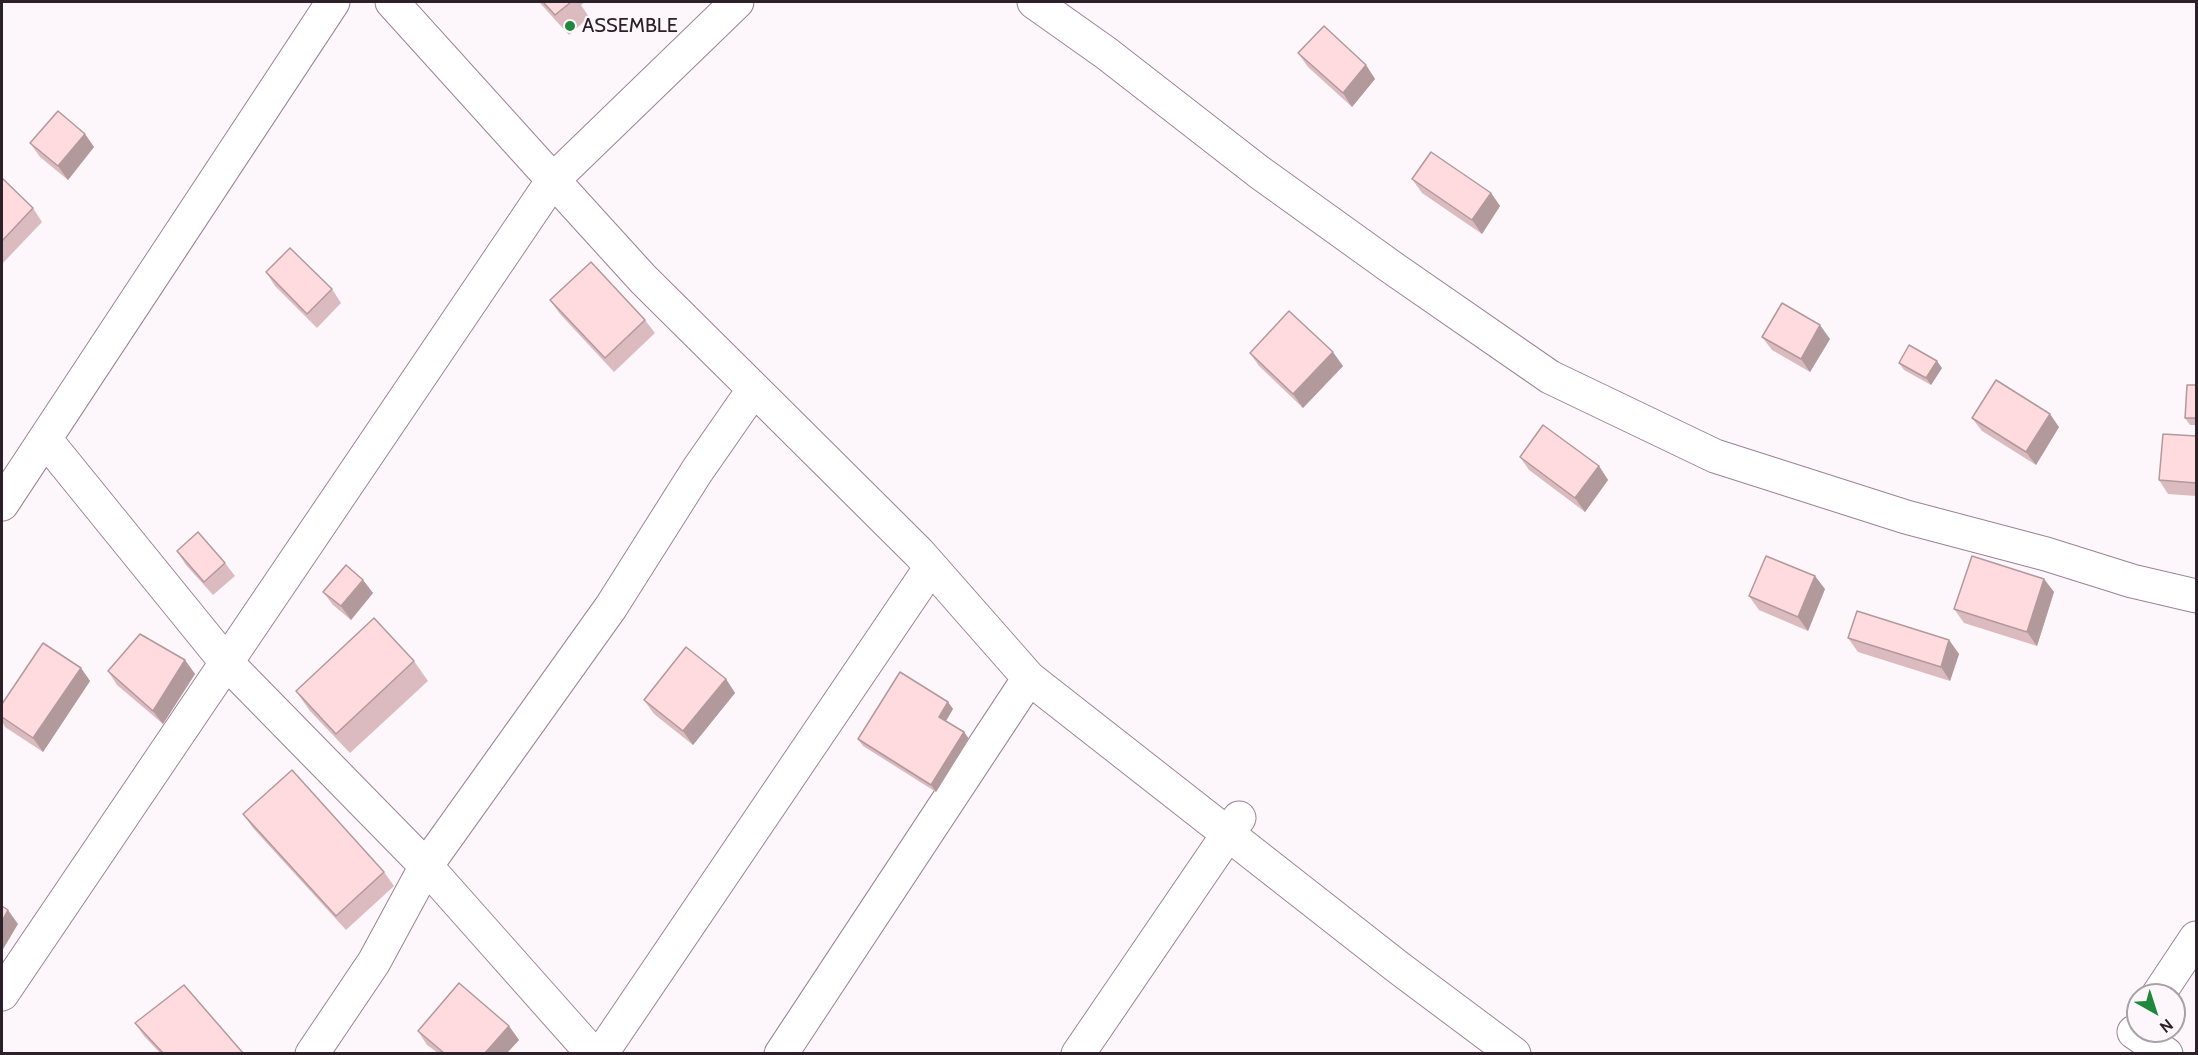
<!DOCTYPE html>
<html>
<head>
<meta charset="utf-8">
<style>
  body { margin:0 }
  #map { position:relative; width:2198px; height:1055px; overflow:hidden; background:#fdf7fc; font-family:Cabin,sans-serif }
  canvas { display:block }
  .frame { position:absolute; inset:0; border:3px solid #2c2129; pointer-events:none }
  .north { position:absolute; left:2126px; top:983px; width:60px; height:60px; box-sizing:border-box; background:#fdf7fc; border:2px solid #a9a1a8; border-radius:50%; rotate:141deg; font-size:16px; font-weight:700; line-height:24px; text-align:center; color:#2c2129 }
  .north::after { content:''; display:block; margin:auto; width:21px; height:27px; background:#20883d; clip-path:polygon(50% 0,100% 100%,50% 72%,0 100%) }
</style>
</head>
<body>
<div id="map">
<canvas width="2198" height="1055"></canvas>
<div class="frame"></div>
<div class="north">N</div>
</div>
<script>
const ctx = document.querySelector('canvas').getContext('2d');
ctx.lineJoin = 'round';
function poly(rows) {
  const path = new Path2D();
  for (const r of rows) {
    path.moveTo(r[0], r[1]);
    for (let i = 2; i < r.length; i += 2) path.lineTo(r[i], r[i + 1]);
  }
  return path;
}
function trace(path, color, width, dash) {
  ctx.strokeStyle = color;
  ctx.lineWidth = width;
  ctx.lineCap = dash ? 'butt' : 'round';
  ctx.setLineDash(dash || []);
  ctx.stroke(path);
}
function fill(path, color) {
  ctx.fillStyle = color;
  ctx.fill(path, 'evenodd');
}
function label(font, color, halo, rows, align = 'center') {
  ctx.font = font + ' Cabin,sans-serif';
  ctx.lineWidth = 4.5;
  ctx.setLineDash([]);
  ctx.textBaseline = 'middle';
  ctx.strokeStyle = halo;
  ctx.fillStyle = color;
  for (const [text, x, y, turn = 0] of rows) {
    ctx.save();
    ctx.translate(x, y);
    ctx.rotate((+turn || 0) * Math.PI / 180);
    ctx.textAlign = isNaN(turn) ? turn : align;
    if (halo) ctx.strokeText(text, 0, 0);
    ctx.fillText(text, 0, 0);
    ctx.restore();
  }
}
const minor = poly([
  [754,389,919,553,1029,678,1399,968,1514,1054],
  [45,439,226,662,426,866,593,1054],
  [2,504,333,2],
  [2,994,553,180,392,2],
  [2158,995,2196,938],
  [2134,1032,2166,1054],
  [312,1054,374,962,426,866,611,607,697,471,754,389,643,279,553,180,737,2],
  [601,1054,931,567],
  [781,1054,1029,678],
  [1078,1054,1239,818]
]);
const tertiary = poly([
  [1034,2,1106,53,1259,172,1394,269,1550,377,1715,456,1906,517,2046,554,2132,581,2196,596]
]);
trace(minor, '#9d8295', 35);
trace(tertiary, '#9d8295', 35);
trace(minor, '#fff', 33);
trace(tertiary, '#fff', 33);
fill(poly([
  [539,2,585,2,581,5,589,17,569,35],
  [1298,53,1366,65,1375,79,1352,107,1308,67],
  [85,134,94,147,68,180,40,157,30,143],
  [2,178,33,208,42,222,2,264],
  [1412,179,1491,193,1500,206,1482,234,1422,193],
  [266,272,332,289,341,303,317,328,275,286],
  [550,300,645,320,655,333,614,372,560,314],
  [1762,337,1830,339,1810,372,1772,350],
  [1250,353,1343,366,1303,408,1259,366],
  [1899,363,1942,368,1931,385,1904,370],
  [2196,385,2196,425,2190,425,2185,418],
  [1972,418,2059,427,2036,465,1982,431],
  [2196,436,2196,496,2168,494,2159,480],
  [1520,457,1599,466,1608,480,1585,512,1529,470],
  [177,551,225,563,235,576,213,595,186,565],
  [2044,579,2054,592,2037,646,1964,623,1954,609],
  [363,580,373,593,351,620,333,605,323,592],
  [1825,589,1808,631,1759,610,1749,596],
  [1848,638,1949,640,1959,654,1950,681,1858,652],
  [185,660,195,674,163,724,117,685,108,671],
  [414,661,428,681,350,753,310,711,296,691],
  [81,668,90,681,43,752,5,727,2,721,2,704],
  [726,679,735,693,693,745,654,714,644,700],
  [948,702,953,709,946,721,964,732,969,739,936,792,863,746,858,739],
  [243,814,384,872,394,886,346,930,253,828],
  [135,1023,243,1053,160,1053,144,1036],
  [509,1026,519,1040,507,1053,438,1053,427,1045,418,1031]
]), '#dbbbbf');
fill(poly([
  [1366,65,1375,79,1352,107,1343,93],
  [85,134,94,147,68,180,58,166],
  [1491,193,1500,206,1482,234,1472,220],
  [1820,325,1830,339,1810,372,1801,359],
  [1333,352,1343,366,1303,408,1293,394],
  [1937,361,1942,368,1931,385,1926,378],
  [2050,414,2059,427,2036,465,2026,452],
  [1599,466,1608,480,1585,512,1575,498],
  [1815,576,1825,589,1808,631,1798,617],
  [2044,579,2054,592,2037,646,2027,632],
  [363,580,373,593,351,620,341,606],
  [1949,640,1959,654,1950,681,1941,667],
  [185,660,195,674,163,724,153,711],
  [81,668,90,681,43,752,33,738],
  [726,679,735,693,693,745,683,731],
  [948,702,953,709,944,724,939,717],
  [964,732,969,739,936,792,931,785],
  [8,910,18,924,2,951,2,921],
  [509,1026,519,1040,507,1053,485,1053]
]), '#b2999b');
const building = poly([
  [543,2,571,2,555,15,543,2],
  [1324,26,1366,65,1343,93,1298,53,1324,26],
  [58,111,85,134,58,166,30,143,58,111],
  [1431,152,1491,193,1472,220,1412,179,1431,152],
  [2,178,33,208,2,241,2,178],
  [290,248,332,289,307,314,266,272,290,248],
  [591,262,645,320,605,358,550,300,591,262],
  [1782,303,1820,325,1801,359,1762,337,1782,303],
  [1289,311,1333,352,1293,394,1250,353,1289,311],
  [1909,345,1937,361,1926,378,1899,363,1909,345],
  [1996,380,2050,414,2026,452,1972,418,1996,380],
  [2187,385,2196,385,2196,418,2185,418,2187,385],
  [1543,425,1599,466,1575,498,1520,457,1543,425],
  [2163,434,2196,436,2196,483,2159,480,2163,434],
  [198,532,225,563,204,582,177,551,198,532],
  [1766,556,1815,576,1798,617,1749,596,1766,556],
  [1972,556,2044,579,2027,632,1954,609,1972,556],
  [346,565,363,580,341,606,323,592,346,565],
  [1857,611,1949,640,1941,667,1848,638,1857,611],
  [374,618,414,661,336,734,296,691,374,618],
  [140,634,185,660,153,711,108,671,140,634],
  [43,643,81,668,33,738,2,717,2,704,43,643],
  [686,647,726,679,683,731,644,700,686,647],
  [900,672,948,702,939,717,964,732,931,785,858,739,900,672],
  [292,770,384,872,336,916,243,814,292,770],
  [2,906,8,910,2,921,2,906],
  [459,983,509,1026,485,1053,444,1053,418,1031,459,983],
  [184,985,243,1053,163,1053,135,1023,184,985]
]);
fill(building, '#ffdade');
trace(building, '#b2999b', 1.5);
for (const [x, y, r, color] of [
  [570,26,6,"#20883d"]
]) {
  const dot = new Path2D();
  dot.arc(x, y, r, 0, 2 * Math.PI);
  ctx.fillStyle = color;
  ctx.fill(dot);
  trace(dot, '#fdf7fc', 2);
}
label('20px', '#2c2129', '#fdf7fc', [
  ["ASSEMBLE",582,26]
], 'left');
</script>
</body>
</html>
